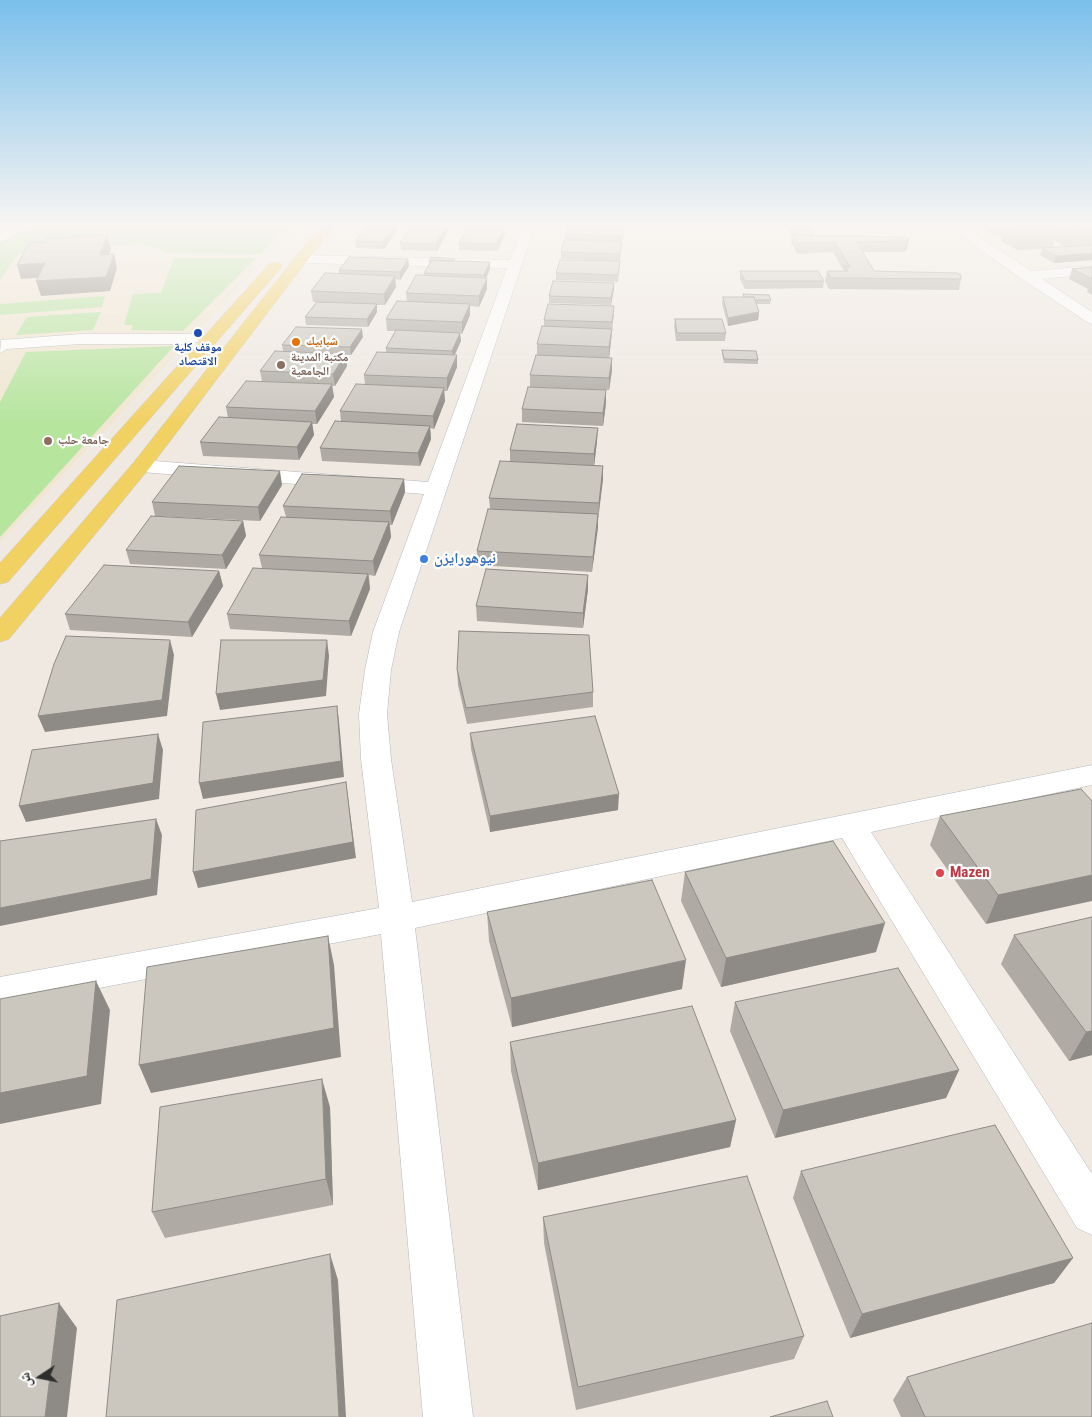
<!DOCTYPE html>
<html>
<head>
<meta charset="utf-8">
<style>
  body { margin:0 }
  #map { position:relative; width:1092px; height:1417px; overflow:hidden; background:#efe9e1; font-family:"Roboto Condensed","Noto Naskh Arabic",sans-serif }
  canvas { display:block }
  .north { position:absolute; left:15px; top:1352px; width:50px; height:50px; -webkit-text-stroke:4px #fff; paint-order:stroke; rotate:259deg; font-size:14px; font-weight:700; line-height:20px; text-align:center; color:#2e2e2e }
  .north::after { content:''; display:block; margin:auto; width:18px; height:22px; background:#2e2e2e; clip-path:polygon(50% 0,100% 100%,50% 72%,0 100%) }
</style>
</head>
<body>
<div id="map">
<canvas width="1092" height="1417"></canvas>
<div class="north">ش</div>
</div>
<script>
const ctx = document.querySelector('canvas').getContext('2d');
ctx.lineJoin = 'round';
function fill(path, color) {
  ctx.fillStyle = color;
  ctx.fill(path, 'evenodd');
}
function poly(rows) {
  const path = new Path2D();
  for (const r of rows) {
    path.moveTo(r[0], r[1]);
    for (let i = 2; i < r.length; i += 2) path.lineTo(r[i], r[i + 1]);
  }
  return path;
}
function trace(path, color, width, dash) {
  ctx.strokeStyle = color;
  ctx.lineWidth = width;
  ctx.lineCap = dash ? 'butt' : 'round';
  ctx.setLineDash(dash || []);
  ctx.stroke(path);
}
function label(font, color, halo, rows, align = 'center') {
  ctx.font = font + ' "Roboto Condensed","Noto Naskh Arabic",sans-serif';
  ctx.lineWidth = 4.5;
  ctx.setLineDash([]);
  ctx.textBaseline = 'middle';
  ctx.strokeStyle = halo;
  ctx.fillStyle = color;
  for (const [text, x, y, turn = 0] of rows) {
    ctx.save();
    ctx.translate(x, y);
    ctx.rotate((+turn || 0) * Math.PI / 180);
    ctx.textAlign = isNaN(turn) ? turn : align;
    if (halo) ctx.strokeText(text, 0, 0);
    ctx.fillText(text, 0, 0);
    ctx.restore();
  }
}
fill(poly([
  [0,225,298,225,0,542]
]), '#f0e6d1');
fill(poly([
  [39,225,287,225,260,254,170,253,142,244,41,249,18,254,0,280,0,242],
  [174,258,256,258,183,331,131,330,133,325,124,325,133,294,161,293],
  [105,296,102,307,0,315,0,304],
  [101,312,93,330,16,335,27,317],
  [174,346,125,400,0,537,0,402,26,352]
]), '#b6e59e');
const street = poly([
  [19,225,36,225,0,242,0,233,19,225],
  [523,225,535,225,399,632,391,670,387,714,391,759,412,902,1092,765,1092,785,871,832,1092,1174,1092,1235,1077,1228,842,838,415,928,473,1417,423,1417,381,934,0,1007,0,977,379,908,361,759,359,714,365,670,373,632,424,494,141,472,134,470,131,466,134,462,141,460,428,482,507,268,301,263,294,259,301,255,510,260,523,225],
  [946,225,961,225,1031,271,1092,266,1092,274,1042,279,1092,312,1092,324,1087,322,1022,279,946,225],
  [81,334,191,334,197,336,199,339,197,342,191,344,81,344,7,349,0,353,1,340,81,334]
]);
const primary = poly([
  [323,225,336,225,306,262,148,470,9,639,0,642,0,618,134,462,296,256,323,225],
  [275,262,280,263,282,266,280,269,8,582,0,584,0,563,270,263,275,262]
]);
trace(street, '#b4b7c1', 1);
trace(primary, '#c9c9c9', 1);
fill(street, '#fff');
fill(primary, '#f2d163');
fill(poly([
  [367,225,398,225,397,225,397,230,384,249,356,248,355,241],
  [412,225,448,225,448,231,437,251,401,250,400,243],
  [470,225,507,225,506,227,504,227,505,234,497,251,459,250,459,243],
  [624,225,620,261,561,259,561,252,565,240,565,234],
  [787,225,809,225,814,236,909,239,907,249,904,252,863,252,874,271,961,279,959,290,829,289,825,281,827,271,844,271,833,252,797,254,791,242,792,236],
  [979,225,1092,225,1092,260,1054,263,1040,255,1042,249,1017,250,1001,241,1003,236,995,236,979,226],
  [1054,241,1065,247,1053,247],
  [408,259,409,266,400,280,395,279,396,287,385,305,377,305,377,312,368,327,306,325,305,317,316,302,313,302,311,291,339,274,339,270],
  [455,259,455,261,490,262,490,269,486,278,487,289,479,307,470,306,470,315,462,334,460,333,461,341,454,355,457,355,457,367,447,391,444,391,445,401,434,429,430,428,431,439,420,466,322,461,320,448,341,422,340,411,365,385,364,375,386,352,386,348,396,331,387,331,386,319,407,302,406,293,424,276,424,273,429,264,429,261],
  [620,261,618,282,556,280,556,273],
  [1092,267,1092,295,1087,292,1088,289,1069,279,1072,269],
  [740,271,824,281,823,288,745,289,740,279],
  [614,283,611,305,549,303,549,296],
  [743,294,771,300,770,304,757,304,759,312,758,320,728,326,722,304,723,297,743,297],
  [614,314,609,358,612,370,609,390,530,387,530,375,537,355,537,344,544,326,544,320],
  [675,319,726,333,725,341,676,341,674,326],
  [363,337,351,355,346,355,347,366,335,386,332,386,334,397,317,424,312,424,314,435,299,460,203,456,200,442,228,418,226,407,262,381,260,371,283,351,282,345],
  [722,350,758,360,758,364,724,363,722,354],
  [606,390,606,403,603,426,522,422,522,409],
  [597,441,594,465,603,466,603,479,592,572,477,565,477,551,490,509,489,498,510,461,510,450],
  [404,479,405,492,392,525,390,525,391,537,375,576,369,575,370,589,351,636,230,629,227,614,262,568,259,555,286,517,283,506],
  [282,485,260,521,155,516,152,502],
  [243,521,246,536,226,569,130,564,126,550],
  [219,571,223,586,192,637,70,630,65,614],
  [588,575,588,589,583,628,477,621,476,606],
  [457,669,593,692,593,707,467,724,458,685],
  [470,733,618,810,490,832,471,749],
  [1092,801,986,924,930,845,940,816],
  [685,872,876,952,721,987,681,901],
  [487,912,682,989,512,1027,489,941],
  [1092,917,1092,1055,1069,1061,1001,964,1014,935],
  [735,1002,959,1070,946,1098,775,1138,730,1031],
  [510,1042,736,1120,730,1147,538,1190,511,1071],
  [330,1107,333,1205,165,1238,152,1212],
  [801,1171,1073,1258,1054,1283,850,1338,793,1198],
  [543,1217,804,1336,794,1359,576,1410,544,1243],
  [907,1377,1092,1417,901,1417,893,1400]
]), '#afaba4');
fill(poly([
  [395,225,397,225,397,230,384,249,383,242],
  [447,225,448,225,448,231,437,251,436,244],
  [504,227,505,234,497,251,497,244],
  [107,235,111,249,104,269,100,255],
  [909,239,907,249,904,252,906,241],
  [1092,253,1092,260,1054,263,1056,256],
  [114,254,117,268,110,291,41,296,36,281],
  [408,259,409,266,400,280,400,272],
  [490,262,490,269,484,283,484,275],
  [45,263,49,277,21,279,17,265],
  [395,276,396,287,385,305,384,294],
  [487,278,487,289,479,307,479,296],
  [614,283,614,290,611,305,611,298],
  [377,304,377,312,368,327,367,319],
  [470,304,470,315,462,334,462,322],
  [759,312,758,320,728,326,728,318],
  [362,329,363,337,351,355,350,347],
  [612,329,611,341,609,359,609,347],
  [460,333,461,341,453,359,452,351],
  [346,354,347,366,335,386,333,374],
  [457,355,457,367,447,391,447,378],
  [612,358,612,370,609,390,609,378],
  [332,384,334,397,317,424,315,411],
  [444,388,445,401,434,429,433,416],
  [606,390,606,403,603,426,603,413],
  [312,422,314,435,299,460,297,447],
  [430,426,431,439,420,466,418,453],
  [598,428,597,441,594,467,594,454],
  [603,466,603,479,598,518,599,503],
  [280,471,282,485,260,521,258,507],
  [404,479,405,492,392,525,390,511],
  [598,514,598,528,592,572,593,557],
  [243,521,246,536,226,569,222,555],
  [389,522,391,537,375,576,373,561],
  [219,571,223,586,192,637,188,622],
  [368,574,370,589,351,636,349,621],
  [588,575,588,589,583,628,583,613],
  [170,640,174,655,167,716,45,732,38,716],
  [327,640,329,656,326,696,220,710,216,694],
  [337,706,339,721,344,777,203,799,199,783],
  [158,734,163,750,159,799,26,822,19,806],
  [346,782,356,858,198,888,193,872],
  [619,794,618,810,490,832,490,816],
  [156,819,162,835,157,895,0,926,0,908],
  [1092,875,1092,901,986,924,998,895],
  [885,923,876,952,721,987,726,958],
  [328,936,334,965,341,1057,151,1093,139,1065],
  [686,960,682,989,512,1027,511,998],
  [96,981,110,1010,101,1104,0,1124,0,1093],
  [1092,1031,1092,1055,1069,1061,1086,1032],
  [959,1070,946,1098,775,1138,783,1110],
  [322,1079,330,1107,333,1205,326,1179],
  [736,1120,730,1147,538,1190,538,1163],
  [330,1254,338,1280,346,1417,339,1417],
  [1073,1258,1054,1283,850,1338,862,1314],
  [59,1303,77,1328,67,1417,45,1417]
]), '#8e8b86');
const building = poly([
  [367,225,395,225,383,242,355,241,367,225],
  [412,225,447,225,436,244,400,243,412,225],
  [568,225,624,225,623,236,565,234,568,225],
  [791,225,809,225,814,236,796,235,791,225],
  [1011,225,1049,225,1058,230,1022,232,1011,225],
  [1064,225,1092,225,1092,230,1074,231,1064,225],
  [468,226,504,227,497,244,459,243,468,226],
  [107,235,100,255,114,254,106,277,36,281,45,263,17,265,29,243,44,242,46,239,107,235],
  [794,235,905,237,909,239,906,241,857,242,874,271,957,273,961,275,961,279,831,278,827,271,848,271,845,267,850,267,835,242,798,243,794,235],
  [564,240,622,242,620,254,561,252,564,240],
  [1092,245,1092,253,1056,256,1042,248,1092,245],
  [349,257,408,259,400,272,339,270,349,257],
  [431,257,455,259,453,261,429,261,431,257],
  [432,260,490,262,484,275,424,273,432,260],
  [560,260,620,261,618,275,556,273,560,260],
  [1092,267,1092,279,1072,269,1092,267],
  [740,271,818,271,824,281,745,281,740,271],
  [325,273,395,276,384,294,311,291,325,273],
  [416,275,487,278,479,296,406,293,416,275],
  [553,281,614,283,611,298,549,296,553,281],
  [743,294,769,295,771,300,755,300,754,297,744,297,743,294],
  [723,297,754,297,759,312,728,318,723,297],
  [397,301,470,304,462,322,386,319,397,301],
  [317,302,377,304,367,319,305,317,317,302],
  [548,304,614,306,612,322,544,320,548,304],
  [675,319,722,319,726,333,677,333,675,319],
  [542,326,612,329,609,347,537,344,542,326],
  [296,327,362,329,350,347,282,345,296,327],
  [396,330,460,333,452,351,386,348,396,330],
  [722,350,756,351,758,360,724,359,722,350],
  [275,351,346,354,333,374,260,371,275,351],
  [377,352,457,355,447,378,364,375,377,352],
  [536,355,612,358,609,378,530,375,536,355],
  [246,381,332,384,315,411,226,407,246,381],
  [356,384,444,388,433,416,340,411,356,384],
  [528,387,606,390,603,413,522,409,528,387],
  [219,417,312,422,297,447,200,442,219,417],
  [335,421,430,426,418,453,320,448,335,421],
  [517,424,598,428,594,454,510,450,517,424],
  [500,461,603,466,599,503,489,498,500,461],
  [179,466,280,471,258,507,152,502,179,466],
  [302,474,404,479,390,511,283,506,302,474],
  [488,509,598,514,593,557,477,551,488,509],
  [151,516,243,521,222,555,126,550,151,516],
  [281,517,389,522,373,561,259,555,281,517],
  [104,565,219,571,188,622,65,614,104,565],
  [253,568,368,574,349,621,227,614,253,568],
  [486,569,588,575,583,613,476,606,486,569],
  [459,631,589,635,593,692,466,708,457,669,459,631],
  [66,636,170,640,162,700,38,716,54,664,66,636],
  [221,640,327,640,323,680,216,694,221,640],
  [337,706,341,761,199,783,203,722,337,706],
  [595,716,619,794,490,816,470,733,595,716],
  [158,734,153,783,19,806,32,750,158,734],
  [346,782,353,842,193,872,196,810,346,782],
  [1081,789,1092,801,1092,875,998,895,940,816,1081,789],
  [156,819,151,879,0,908,0,841,156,819],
  [833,841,885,923,726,958,685,872,833,841],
  [652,880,686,960,511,998,487,912,652,880],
  [1092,917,1092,1031,1086,1032,1014,935,1092,917],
  [328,936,334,1028,139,1065,147,967,328,936],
  [898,968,959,1070,783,1110,735,1002,898,968],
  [96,981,87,1076,0,1093,0,999,96,981],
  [692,1006,736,1120,538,1163,510,1042,692,1006],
  [322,1079,326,1179,152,1212,160,1107,322,1079],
  [995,1125,1073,1258,862,1314,801,1171,995,1125],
  [747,1176,804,1336,578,1387,543,1217,747,1176],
  [330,1254,339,1417,106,1417,117,1300,330,1254],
  [59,1303,45,1417,0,1417,0,1316,59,1303],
  [1092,1323,1092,1417,925,1417,907,1377,1092,1323],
  [827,1401,833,1417,770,1417,827,1401]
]);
fill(building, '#cbc7bf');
trace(building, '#8e8b86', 1);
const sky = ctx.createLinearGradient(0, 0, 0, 424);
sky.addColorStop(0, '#7abfeb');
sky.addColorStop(0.53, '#f8f5f2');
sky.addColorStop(1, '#f8f5f200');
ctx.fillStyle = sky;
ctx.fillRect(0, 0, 1092, 424);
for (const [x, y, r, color] of [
  [198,333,5,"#1a4fb4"],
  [296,342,5,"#e8710a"],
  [281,365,5,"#8d6e63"],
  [48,441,5,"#8d6e63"],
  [424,559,5,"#3f7fe0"],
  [940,873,5,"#e0444e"]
]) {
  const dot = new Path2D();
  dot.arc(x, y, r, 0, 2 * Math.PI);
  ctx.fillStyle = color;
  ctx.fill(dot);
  trace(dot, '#fff', 2);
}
label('bold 12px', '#c56008', '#fff', [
  ["شبابيك",306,342]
], 'left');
label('bold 12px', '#164399', '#fff', [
  ["موقف كلية",198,348],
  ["الاقتصاد",198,362]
]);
label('bold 12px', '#785e54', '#fff', [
  ["مكتبة المدينة",291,358],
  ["الجامعية",291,372],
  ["جامعة حلب",58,441]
], 'left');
label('bold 15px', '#366cbe', '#fff', [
  ["نيوهورايزن",434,559]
], 'left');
label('bold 15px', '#be3a42', '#fff', [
  ["Mazen",950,873]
], 'left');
</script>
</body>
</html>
